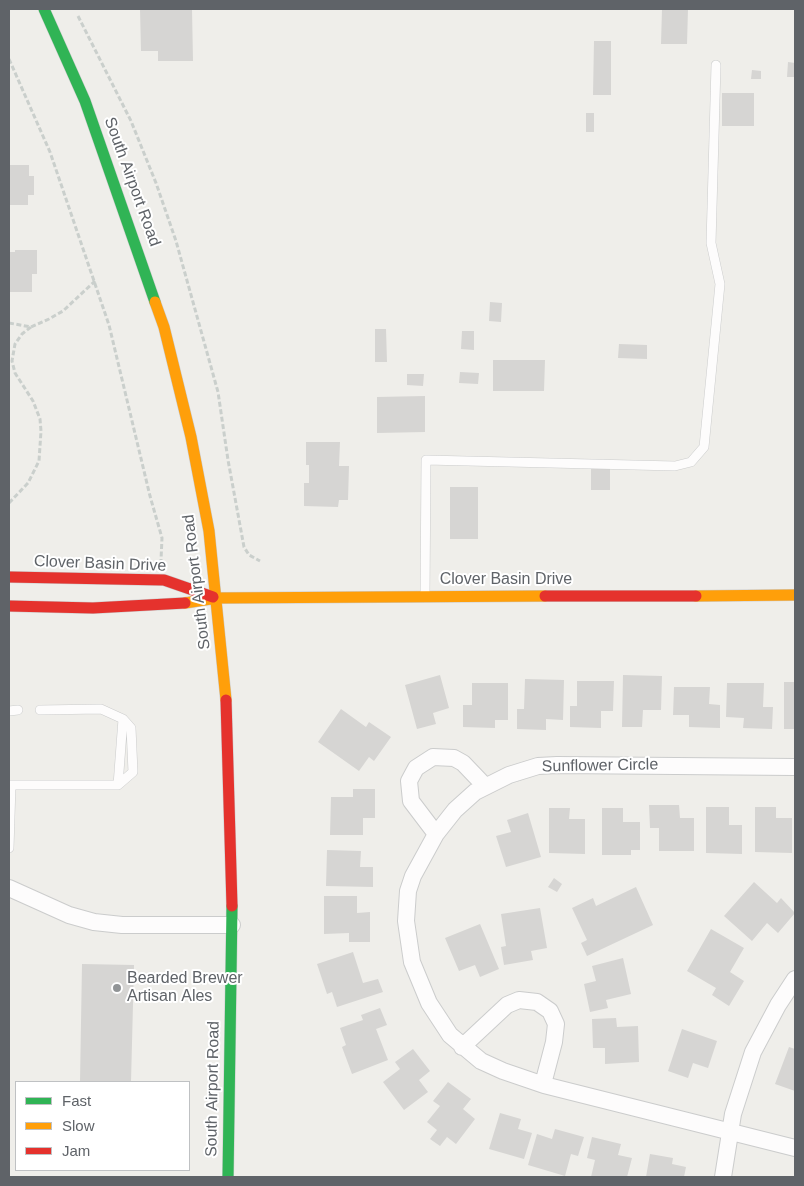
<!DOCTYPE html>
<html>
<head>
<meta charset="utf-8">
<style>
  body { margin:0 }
  #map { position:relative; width:804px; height:1186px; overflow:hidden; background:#efeeea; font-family:Helvetica,sans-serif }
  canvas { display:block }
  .frame { position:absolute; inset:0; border:10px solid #5f6368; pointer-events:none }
  .legend { position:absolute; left:15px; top:1081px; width:175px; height:90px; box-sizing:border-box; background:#fff; border:1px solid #bfc1c3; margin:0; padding:6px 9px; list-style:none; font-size:15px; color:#5f6368 }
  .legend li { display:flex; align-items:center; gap:10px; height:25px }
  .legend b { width:25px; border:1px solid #bfc1c3 }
</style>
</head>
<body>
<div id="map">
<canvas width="804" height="1186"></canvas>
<div class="frame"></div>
<ul class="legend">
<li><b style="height:6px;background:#30b455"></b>Fast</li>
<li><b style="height:6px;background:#ff9f0a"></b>Slow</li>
<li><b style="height:6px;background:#e5322d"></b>Jam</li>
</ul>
</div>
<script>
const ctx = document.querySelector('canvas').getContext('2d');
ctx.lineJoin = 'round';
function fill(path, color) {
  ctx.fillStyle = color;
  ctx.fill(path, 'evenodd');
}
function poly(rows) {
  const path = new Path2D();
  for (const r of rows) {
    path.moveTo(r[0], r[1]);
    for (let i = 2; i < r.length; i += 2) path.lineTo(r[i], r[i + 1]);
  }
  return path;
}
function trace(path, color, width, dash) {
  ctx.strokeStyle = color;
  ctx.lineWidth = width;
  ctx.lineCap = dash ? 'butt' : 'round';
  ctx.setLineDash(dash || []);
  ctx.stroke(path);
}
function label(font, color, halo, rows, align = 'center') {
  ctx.font = font + ' Helvetica,sans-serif';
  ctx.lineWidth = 4;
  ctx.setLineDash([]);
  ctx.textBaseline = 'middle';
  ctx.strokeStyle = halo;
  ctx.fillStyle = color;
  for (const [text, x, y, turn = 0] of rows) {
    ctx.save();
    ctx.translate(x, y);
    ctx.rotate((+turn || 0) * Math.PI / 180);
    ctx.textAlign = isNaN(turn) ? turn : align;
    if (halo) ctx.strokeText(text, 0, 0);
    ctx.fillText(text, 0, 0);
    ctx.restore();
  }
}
fill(poly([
  [140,9,192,9,193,61,158,61,158,51,141,51],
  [662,9,688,9,687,44,661,44],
  [594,41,611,41,611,95,593,95],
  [788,62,795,63,795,77,787,77],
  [752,70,761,71,761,79,751,79],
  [722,93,754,93,754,126,722,126],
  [586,113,594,113,594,132,586,132],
  [9,165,29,165,29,176,34,176,34,195,28,195,28,205,9,205],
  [15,250,37,250,37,274,32,274,32,292,9,292,9,252,15,252],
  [490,302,502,303,501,322,489,321],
  [375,329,386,329,387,362,375,362],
  [462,331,474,331,474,350,461,349],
  [619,344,647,345,647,359,618,358],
  [493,360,545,360,544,391,493,391],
  [460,372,479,373,478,384,459,383],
  [407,374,424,374,423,386,407,385],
  [425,396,425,432,377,433,377,397],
  [306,442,340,442,339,466,349,466,348,500,339,500,338,507,304,506,304,483,309,483,309,465,306,465],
  [591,468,610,468,610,490,591,490],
  [450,487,478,487,478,539,450,539],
  [440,675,449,708,433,713,436,724,417,729,405,685],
  [623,675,662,676,661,710,643,710,642,727,622,727],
  [525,679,564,680,563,720,546,719,546,730,517,729,517,709,524,709],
  [577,681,614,681,613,711,601,711,601,728,570,727,570,706,577,706],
  [784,682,795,682,795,729,784,729],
  [472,683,508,683,508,720,495,720,495,728,463,727,463,705,472,705],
  [727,683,764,683,763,707,773,707,772,729,743,728,744,718,726,717],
  [674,687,710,687,709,704,720,705,720,728,689,727,689,715,673,715],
  [341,709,366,727,369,722,391,737,374,761,369,757,359,771,318,742],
  [353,789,375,789,375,818,363,818,363,835,330,835,331,797,353,797],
  [649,805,679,805,680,818,694,818,694,851,659,851,659,828,650,828],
  [706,807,729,807,729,825,742,825,742,854,706,853],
  [755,807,776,807,776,818,792,818,792,853,755,852],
  [549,808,570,808,569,819,585,819,585,854,549,853],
  [602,808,623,808,623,822,640,822,640,850,631,850,631,855,602,855],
  [528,813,541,857,506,867,496,836,511,832,507,820],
  [327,850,361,851,360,867,373,867,373,887,326,886],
  [554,878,562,884,557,892,548,887],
  [754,882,777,903,781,898,795,913,778,933,767,923,752,941,724,916],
  [636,887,653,925,587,956,581,943,587,940,572,908,593,898,596,906],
  [324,896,357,896,357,913,370,912,370,942,349,942,349,933,324,934],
  [540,908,547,948,531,951,533,960,504,965,501,947,506,946,501,914],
  [480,924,499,969,480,977,475,965,459,971,445,938],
  [711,929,744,948,730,972,744,981,729,1006,712,995,716,988,687,971],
  [353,952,363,983,378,979,383,992,337,1007,332,992,327,994,317,964],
  [623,958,631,994,606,1000,608,1008,590,1012,584,984,596,981,592,966],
  [82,964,134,965,131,1082,80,1082],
  [380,1008,387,1025,376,1029,388,1060,352,1074,342,1047,346,1045,340,1028,363,1020,361,1015],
  [616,1018,617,1027,638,1026,639,1062,605,1064,605,1048,593,1048,592,1019],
  [682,1029,717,1041,708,1068,693,1063,688,1078,668,1071],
  [789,1047,795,1049,795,1091,775,1084],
  [413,1049,430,1071,419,1080,428,1092,404,1110,383,1082,400,1069,395,1062],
  [448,1082,471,1099,463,1109,475,1119,456,1144,447,1137,440,1146,430,1139,437,1130,427,1122,440,1106,433,1101],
  [500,1113,521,1119,518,1129,532,1133,524,1159,489,1149],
  [555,1129,584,1137,578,1156,571,1154,565,1176,528,1165,537,1134,552,1139],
  [592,1137,621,1144,618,1155,632,1158,627,1177,591,1177,595,1160,587,1158],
  [650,1154,673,1158,672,1164,686,1167,684,1177,646,1177]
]), '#d6d5d3');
const lane = poly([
  [425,597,426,460,675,466,691,462,704,447,720,284,711,243,716,65],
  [40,710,101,709,123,719,118,785],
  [9,711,18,710],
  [9,785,118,785,133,772,131,728,123,719],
  [9,848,11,785]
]);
const street = poly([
  [795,767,557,765,538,766,509,775,475,792,455,810,436,834,413,876,408,891,406,921,412,962,429,1003,450,1035,481,1061,503,1071,544,1085,795,1148],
  [436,834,411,801,409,781,416,768,433,757,454,758,463,763,485,786],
  [9,888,69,915,94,922,122,925,232,925],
  [462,1047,507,1005,519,1000,537,1002,550,1011,556,1024,554,1042,543,1084],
  [723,1177,733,1114,753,1052,778,1005,795,979]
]);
const fast = poly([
  [44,9,85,101,155,302],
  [228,1177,232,906]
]);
const slow = poly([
  [155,302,164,327,191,437,209,531,226,700],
  [696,596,795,595],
  [185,603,217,598,545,596]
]);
const jam = poly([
  [9,577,164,580,213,597],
  [545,596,696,596],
  [9,606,93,608,185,603],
  [226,700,232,906]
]);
trace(lane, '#cbcccc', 10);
trace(street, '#cbcccc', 18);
trace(fast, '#cacacb', 12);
trace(slow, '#cacacb', 12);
trace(jam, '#cacacb', 12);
trace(poly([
  [78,16,131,121,156,183,176,241,218,392,228,460,244,547,249,555,260,561],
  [9,59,50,152,109,325,150,496,162,538,161,560],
  [9,323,31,327,49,319,63,311,95,281],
  [9,503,28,483,39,461,41,431,40,419,33,401,15,373,12,361,15,344,22,334,31,327]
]), '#cacfcc', 3, [5, 2.5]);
trace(lane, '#fdfcfc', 9);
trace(street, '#fdfcfc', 16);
trace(fast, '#30b455', 11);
trace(slow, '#ff9f0a', 11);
trace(jam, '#e5322d', 11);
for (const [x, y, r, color] of [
  [117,988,5,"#919496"]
]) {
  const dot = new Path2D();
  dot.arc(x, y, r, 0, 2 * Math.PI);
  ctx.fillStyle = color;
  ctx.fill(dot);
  trace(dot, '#fff', 2);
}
label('16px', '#5f6368', '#fff', [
  ["South Airport Road",132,182,70],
  ["Clover Basin Drive",100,564,2],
  ["Clover Basin Drive",506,580],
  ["South Airport Road",197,582,-97],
  ["Sunflower Circle",600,766,-1],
  ["South Airport Road",213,1089,-89]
]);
label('16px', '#5f6368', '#fff', [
  ["Bearded Brewer",127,979],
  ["Artisan Ales",127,997]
], 'left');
</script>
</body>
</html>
